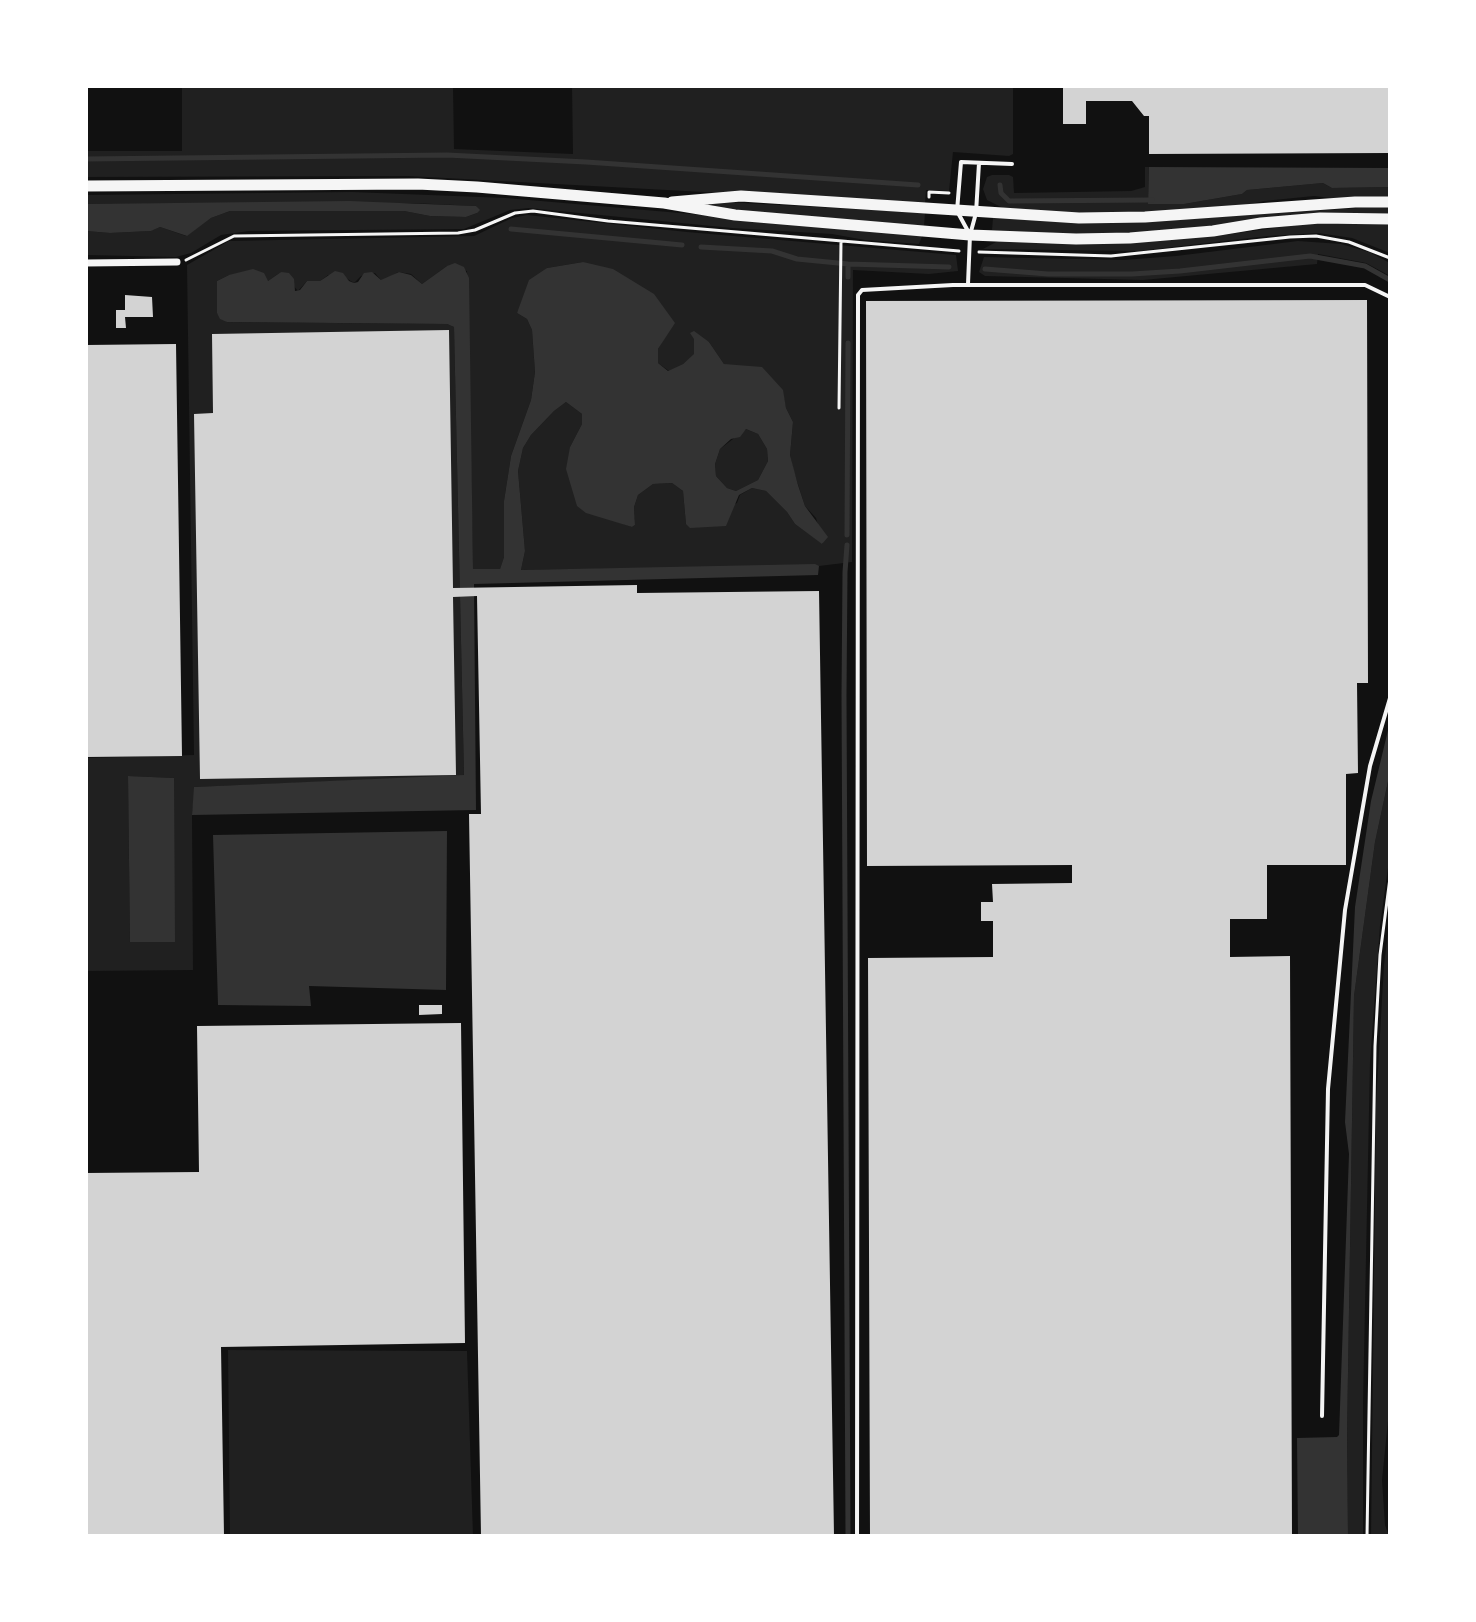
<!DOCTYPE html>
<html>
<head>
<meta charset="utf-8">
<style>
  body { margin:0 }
  #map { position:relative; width:1476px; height:1622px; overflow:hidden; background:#111; font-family:Quicksand,sans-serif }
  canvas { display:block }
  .frame { position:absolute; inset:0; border:88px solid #fff; pointer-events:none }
</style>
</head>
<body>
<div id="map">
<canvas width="1476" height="1622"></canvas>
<div class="frame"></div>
</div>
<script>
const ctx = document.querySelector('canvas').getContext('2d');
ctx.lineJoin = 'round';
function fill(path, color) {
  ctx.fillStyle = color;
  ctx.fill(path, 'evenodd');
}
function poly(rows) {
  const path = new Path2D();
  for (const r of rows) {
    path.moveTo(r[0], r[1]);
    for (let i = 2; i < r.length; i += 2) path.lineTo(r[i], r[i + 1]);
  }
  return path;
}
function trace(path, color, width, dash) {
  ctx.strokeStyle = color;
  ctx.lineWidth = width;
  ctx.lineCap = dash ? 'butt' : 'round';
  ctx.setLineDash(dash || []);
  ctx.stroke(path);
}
fill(poly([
  [182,86,453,86,454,149,573,154,572,86,1013,86,1013,154,1009,156,953,152,949,191,926,190,925,204,408,176,86,177,86,151,182,151],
  [1145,167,1149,167,1148,204,1184,204,1242,194,1247,190,1323,183,1332,188,1390,187,1390,197,1339,199,1314,196,1264,201,1229,209,1111,214,1007,210,987,200,983,189,987,177,992,175,1009,175,1013,177,1014,193,1131,191,1145,187],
  [352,192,506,198,923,234,919,244,865,240,832,234,732,228,529,208,510,210,464,229,249,231,221,235,191,253,176,257,86,255,86,231,110,233,150,231,160,227,186,236,211,218,230,211,404,211,430,216,466,217,477,213,476,206,411,203,86,204,86,195],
  [707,201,925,213,924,226,708,208,703,203],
  [1390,206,1390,214,1320,213,1218,227,1094,235,992,230,993,218,1139,222],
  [527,215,687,232,956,255,958,271,929,274,853,270,852,562,819,566,521,570,525,551,518,471,523,448,531,435,554,411,566,402,582,414,582,424,570,447,612,520,632,527,635,525,634,507,638,495,653,484,672,483,683,491,686,524,737,503,740,495,752,488,766,491,787,512,795,524,823,544,816,518,805,506,793,469,790,455,793,422,786,408,782,390,724,364,709,342,694,339,695,354,683,364,669,371,658,363,658,349,669,330,583,262,547,268,517,313,527,319,532,330,535,372,531,400,511,456,504,501,504,557,500,569,473,569,467,271,447,266,422,284,411,274,398,272,386,280,381,280,375,273,361,276,354,283,346,278,328,275,319,282,307,281,298,291,281,272,268,281,229,275,217,281,217,313,227,322,447,324,454,327,464,776,195,787,192,815,193,970,86,971,86,758,194,755,187,265,229,241,474,236,512,218],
  [128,776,174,778,174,942,130,942],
  [1318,222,1390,224,1390,253,1352,238,1318,233,1268,236,1138,251,983,249,998,241,1216,236],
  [1298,241,1341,244,1369,252,1390,263,1390,276,1366,263,1318,254,1317,264,1143,280,985,276,979,272,984,257,1123,260,1176,256],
  [746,429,758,434,767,449,768,461,758,480,736,491,727,488,716,476,715,464,720,449],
  [1390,772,1390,853,1380,926,1370,1062,1363,1404,1363,1536,1348,1536,1347,1435,1354,996,1375,842],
  [1390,917,1390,1317,1389,1411,1382,1480,1385,1525,1389,1536,1371,1536,1376,1104,1384,965],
  [228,1350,467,1351,473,1536,230,1536]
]), '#202020');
fill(poly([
  [1149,167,1390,168,1390,187,1332,188,1323,183,1247,190,1242,194,1184,204,1148,204],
  [349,201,476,206,480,210,477,213,466,217,430,216,404,211,230,211,211,218,187,236,160,227,151,231,110,233,86,231,86,204],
  [583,262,613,269,654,294,675,323,658,349,658,363,668,371,683,364,694,354,694,339,690,333,694,331,709,342,724,364,762,367,783,390,786,408,793,422,790,455,798,485,805,506,828,537,822,544,795,524,787,512,766,491,752,488,739,495,726,526,690,528,686,524,683,491,672,483,653,484,638,495,634,507,635,525,632,527,586,513,577,506,566,469,570,447,582,424,582,414,566,402,554,411,531,435,523,448,518,471,525,551,521,570,815,564,819,566,818,575,474,584,476,810,192,815,194,787,464,775,454,327,447,324,227,322,220,319,217,313,217,281,229,275,253,269,264,273,268,281,281,272,289,273,294,279,295,291,300,290,307,281,320,281,335,271,343,273,349,281,354,283,358,282,364,273,372,272,381,280,399,272,411,275,422,284,447,266,455,263,464,267,469,278,473,569,500,569,504,557,504,501,511,456,531,400,535,372,532,330,527,319,517,313,529,280,547,268],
  [746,429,758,434,767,449,768,461,758,480,736,491,727,488,716,476,715,464,720,449,731,439,740,437],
  [1390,722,1390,772,1375,842,1354,996,1347,1435,1348,1536,1298,1536,1297,1438,1337,1437,1339,1435,1349,1154,1345,1122,1355,907,1371,801],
  [128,776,174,778,175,942,130,942],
  [447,831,446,990,309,986,311,1006,218,1005,213,835]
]), '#333');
trace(poly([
  [86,159,447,155,586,162,918,185],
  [1000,185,1001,193,1009,201,1152,200],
  [511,229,682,245],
  [701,247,772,251,797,259,848,264,949,267],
  [848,264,848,277],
  [985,269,1048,274,1132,274,1180,271,1310,256,1365,266,1390,280],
  [847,535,848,343],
  [847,545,845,572,844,695,848,1536]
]), '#333', 5);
fill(poly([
  [1063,86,1390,86,1390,153,1149,154,1149,116,1144,116,1132,101,1086,101,1086,124,1063,124],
  [125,295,152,297,153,317,125,317,126,328,116,328,116,310,125,310],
  [1367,300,1368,683,1357,683,1358,773,1346,774,1346,865,1267,865,1267,919,1230,919,1230,957,1290,956,1292,1536,870,1536,868,958,993,957,993,921,981,921,981,902,993,902,992,884,1072,883,1072,865,867,866,866,301],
  [449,330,453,588,637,585,637,593,819,591,834,1536,481,1536,469,814,481,814,477,596,453,597,456,775,200,779,194,414,213,413,212,334],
  [176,344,182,756,86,757,86,345],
  [419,1005,442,1005,442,1014,419,1015],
  [461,1023,465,1343,221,1347,224,1536,86,1536,86,1173,199,1172,197,1026]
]), '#d3d3d3');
trace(poly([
  [929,197,929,192,949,193],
  [979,252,1111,256,1290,237,1316,236,1349,242,1390,258],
  [186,260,234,236,458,233,475,230,515,213,533,211,608,221,959,251],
  [839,408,841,241],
  [1367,1536,1375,1046,1380,955,1390,878]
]), '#f5f5f5', 3);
trace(poly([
  [969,233,957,211,961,162,1012,164],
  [968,284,970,235,976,213,979,163],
  [1322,1416,1328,1089,1345,910,1370,766,1390,698],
  [857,1536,858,295,862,290,953,285,1365,285,1390,297]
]), '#f5f5f5', 4);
trace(poly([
  [86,263,177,262]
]), '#f5f5f5', 7);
trace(poly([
  [86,186,418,184,477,187,664,203,735,215,970,235,1076,239,1130,238,1213,231,1261,223,1320,218,1390,219],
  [672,202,741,196,1079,218,1145,217,1355,202,1390,202]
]), '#f5f5f5', 11);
</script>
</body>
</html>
